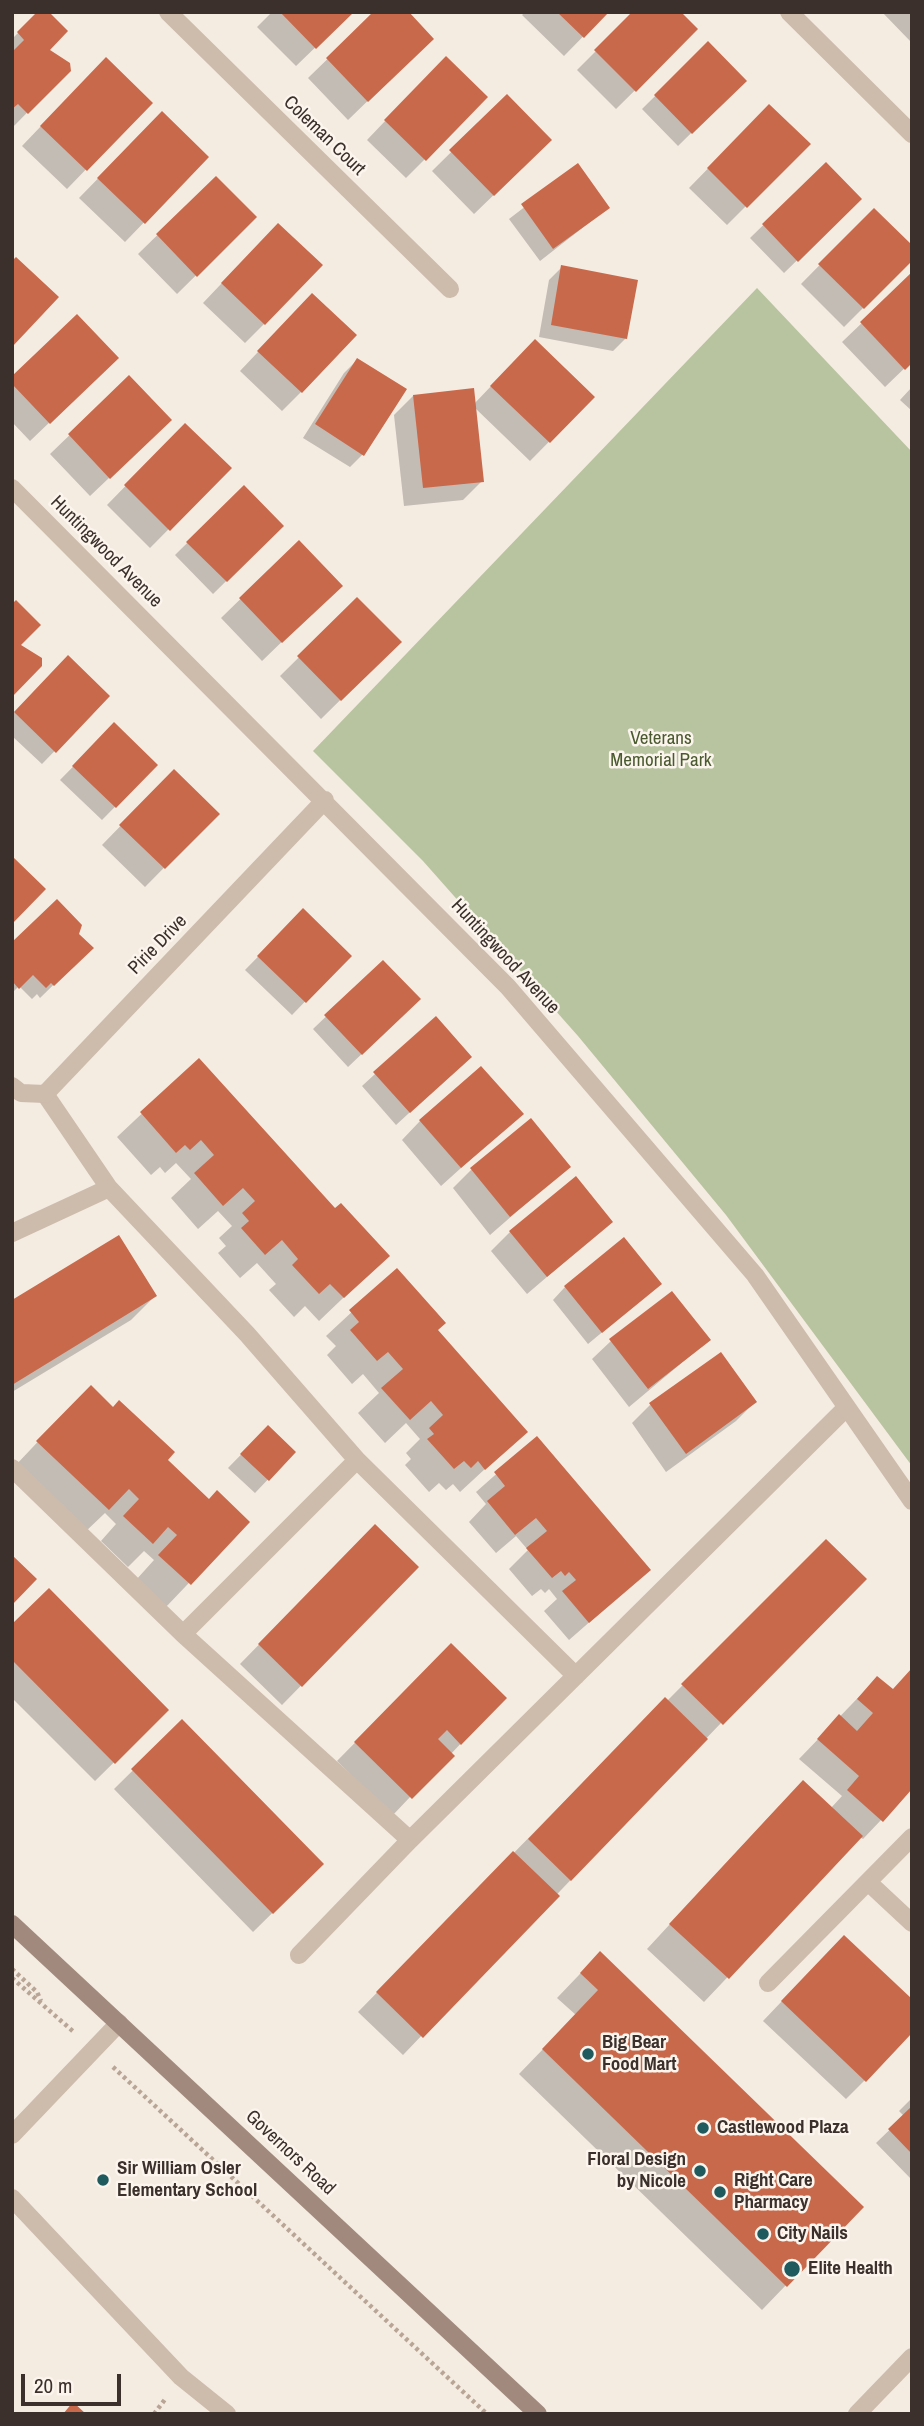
<!DOCTYPE html>
<html>
<head>
<meta charset="utf-8">
<style>
  body { margin:0 }
  #map { position:relative; width:924px; height:2426px; overflow:hidden; background:#f4ebe1; font-family:"Archivo Narrow",sans-serif }
  canvas { display:block }
  .frame { position:absolute; inset:0; border:14px solid #3b302b; pointer-events:none }
  .scale { position:absolute; left:21px; top:2374px; width:100px; height:32px; box-sizing:border-box; border:4px solid #3b302b; border-top:0; padding-left:9px; font-size:21px; line-height:24px; white-space:nowrap; color:#3b302b; -webkit-text-stroke:5px #fbf5ee; paint-order:stroke }
</style>
</head>
<body>
<div id="map">
<canvas width="924" height="2426"></canvas>
<div class="frame"></div>
<div class="scale">20 m</div>
</div>
<script>
const ctx = document.querySelector('canvas').getContext('2d');
ctx.lineJoin = 'round';
function fill(path, color) {
  ctx.fillStyle = color;
  ctx.fill(path, 'evenodd');
}
function poly(rows) {
  const path = new Path2D();
  for (const r of rows) {
    path.moveTo(r[0], r[1]);
    for (let i = 2; i < r.length; i += 2) path.lineTo(r[i], r[i + 1]);
  }
  return path;
}
function trace(path, color, width, dash) {
  ctx.strokeStyle = color;
  ctx.lineWidth = width;
  ctx.lineCap = dash ? 'butt' : 'round';
  ctx.setLineDash(dash || []);
  ctx.stroke(path);
}
function label(font, color, halo, rows, align = 'center') {
  ctx.font = font + ' "Archivo Narrow",sans-serif';
  ctx.lineWidth = 5;
  ctx.setLineDash([]);
  ctx.textBaseline = 'middle';
  ctx.strokeStyle = halo;
  ctx.fillStyle = color;
  for (const [text, x, y, turn = 0] of rows) {
    ctx.save();
    ctx.translate(x, y);
    ctx.rotate((+turn || 0) * Math.PI / 180);
    ctx.textAlign = isNaN(turn) ? turn : align;
    if (halo) ctx.strokeText(text, 0, 0);
    ctx.fillText(text, 0, 0);
    ctx.restore();
  }
}
fill(poly([
  [757,288,912,452,912,1466,726,1215,578,1036,423,861,313,751]
]), '#b8c4a0');
fill(poly([
  [39,12,47,50,69,70,12,128,12,39],
  [272,12,352,12,296,66,257,27],
  [376,12,413,57,348,120,308,78],
  [525,12,607,12,564,56,522,15],
  [635,12,696,30,616,109,577,70],
  [882,12,912,12,912,43],
  [708,44,744,81,678,146,642,109],
  [427,77,425,159,406,178,367,140],
  [87,78,150,103,67,189,22,146],
  [507,97,531,159,474,214,432,171],
  [769,106,808,144,727,225,689,188],
  [162,113,207,157,125,242,79,198],
  [826,164,860,199,784,273,750,238],
  [578,166,608,208,540,261,509,219],
  [216,178,255,217,177,294,138,254],
  [874,210,912,259,844,327,801,284],
  [259,244,264,324,245,343,203,303],
  [562,267,626,338,613,351,539,337,549,280],
  [912,275,912,361,885,387,842,342],
  [294,314,301,392,282,411,240,371],
  [357,360,363,454,350,467,303,438,344,373],
  [516,360,593,397,530,461,474,407,482,481,463,500,404,506,394,415,413,396,474,404],
  [98,376,30,441,12,422,12,379],
  [129,378,150,439,90,496,50,454],
  [912,387,912,411,900,400],
  [185,425,229,468,150,548,107,505],
  [244,487,282,526,213,594,175,555],
  [299,542,321,604,262,661,221,618],
  [357,600,399,642,321,719,280,676],
  [68,658,108,696,42,764,12,736,12,715],
  [114,725,156,765,102,820,60,780],
  [174,771,217,814,145,887,102,845],
  [303,911,349,956,292,1015,245,970],
  [77,934,91,948,40,998,37,994,32,999,19,986,12,993,12,944],
  [383,962,406,1012,348,1067,313,1029],
  [435,1019,457,1069,396,1125,362,1086],
  [199,1060,335,1210,387,1256,319,1321,305,1306,294,1317,269,1290,276,1284,257,1263,240,1278,218,1253,226,1246,219,1238,232,1226,218,1211,198,1229,171,1198,191,1179,176,1163,165,1173,160,1167,151,1175,117,1137],
  [521,1114,441,1186,402,1140,420,1121],
  [568,1167,490,1235,453,1188,471,1170],
  [611,1222,527,1294,491,1251,510,1232],
  [397,1270,436,1331,525,1432,460,1492,453,1484,446,1490,439,1483,429,1492,405,1465,411,1459,406,1453,420,1439,406,1423,385,1443,358,1413,379,1393,363,1374,352,1384,327,1355,336,1346,326,1336],
  [660,1284,588,1344,553,1300,565,1287],
  [155,1296,131,1320,12,1392,12,1302],
  [709,1340,629,1407,592,1359,611,1341],
  [755,1402,736,1421,666,1472,632,1423,651,1404],
  [113,1409,208,1501,247,1522,165,1608,136,1580,154,1560,144,1551,128,1567,101,1541,116,1524,105,1513,84,1533,14,1467,67,1411],
  [268,1427,294,1452,255,1493,228,1468],
  [537,1438,649,1570,569,1640,544,1611,557,1599,549,1589,545,1593,541,1589,532,1596,509,1569,528,1550,516,1536,496,1553,469,1522,486,1504,476,1492],
  [375,1526,417,1567,282,1705,240,1664],
  [826,1541,721,1723,403,2055,358,2012,646,1718,667,1701],
  [12,1627,167,1710,95,1781,12,1698],
  [451,1645,504,1698,392,1816,337,1761],
  [877,1678,881,1820,863,1839,860,1837,704,2002,647,1949,779,1806,831,1808,842,1796,799,1759],
  [182,1722,322,1864,253,1932,114,1789],
  [600,1953,861,2207,762,2310,519,2074,576,2015,557,1998],
  [825,1956,865,2080,846,2099,763,2021],
  [912,2098,912,2180,876,2143,904,2116,899,2111]
]), '#0003');
fill(poly([
  [37,12,49,12,68,31,50,50,70,63,71,71,28,114,18,104,12,109,12,52,24,40,17,32],
  [280,12,354,12,316,49],
  [373,12,409,12,434,39,368,102,326,58],
  [557,12,609,12,584,38],
  [632,12,681,12,698,29,636,92,594,50],
  [708,41,747,81,692,134,654,95],
  [446,56,488,97,426,161,384,120],
  [106,57,153,103,87,171,40,126],
  [507,94,552,140,494,196,449,150],
  [769,104,811,144,747,208,707,168],
  [162,111,209,157,145,224,97,178],
  [826,162,862,199,798,262,762,224],
  [578,163,610,208,553,249,521,204],
  [216,176,257,217,197,277,156,234],
  [874,208,912,245,912,261,864,309,818,264],
  [278,223,323,265,265,325,221,283],
  [16,257,59,297,12,347,12,261],
  [561,265,638,280,627,339,551,325],
  [912,272,912,363,905,370,860,322],
  [312,293,357,335,302,393,257,351],
  [77,314,119,358,50,424,12,384,12,376],
  [535,339,595,397,550,443,490,386],
  [357,358,407,389,364,456,315,424],
  [129,375,172,420,110,479,68,434],
  [474,388,484,482,423,488,413,395],
  [185,423,232,468,170,531,124,485],
  [244,485,284,526,227,582,186,542],
  [299,540,343,586,282,643,239,598],
  [357,597,402,642,341,701,297,656],
  [16,600,41,625,21,645,42,658,42,666,12,697,12,604],
  [68,655,110,696,56,753,14,712],
  [114,722,158,765,116,808,72,766],
  [174,769,220,814,165,869,119,825],
  [12,856,46,889,12,924],
  [57,899,82,925,79,934,94,948,54,986,51,983,46,988,33,975,19,989,12,981,12,942],
  [303,908,352,956,306,1003,257,956],
  [383,960,421,999,362,1055,324,1015],
  [436,1016,472,1057,410,1113,373,1072],
  [199,1058,335,1208,341,1203,390,1256,344,1298,330,1284,319,1294,292,1265,298,1259,282,1240,265,1255,241,1228,249,1221,242,1213,255,1201,243,1188,223,1206,194,1173,214,1155,201,1140,190,1150,185,1145,176,1153,140,1112],
  [481,1066,524,1114,461,1168,419,1120],
  [531,1118,571,1167,510,1217,470,1168],
  [576,1176,613,1222,547,1277,509,1231],
  [119,1235,157,1296,12,1385,12,1300],
  [624,1237,662,1284,602,1333,564,1286],
  [397,1268,446,1323,438,1330,528,1432,485,1470,478,1461,471,1468,464,1461,454,1469,427,1439,434,1434,429,1428,443,1415,431,1401,410,1420,381,1388,403,1369,388,1352,377,1361,350,1330,359,1322,349,1310],
  [672,1291,711,1340,648,1389,609,1339],
  [721,1352,757,1402,686,1454,649,1403],
  [91,1385,113,1407,119,1400,175,1452,168,1460,209,1499,217,1490,250,1522,191,1585,158,1555,177,1535,168,1527,153,1544,123,1516,139,1499,129,1489,109,1510,36,1441],
  [268,1425,296,1452,269,1481,240,1454],
  [537,1436,651,1570,589,1623,562,1591,576,1580,569,1572,565,1576,561,1571,552,1578,526,1548,547,1531,536,1518,515,1535,487,1501,505,1486,494,1472],
  [375,1524,419,1567,302,1687,258,1644],
  [826,1539,867,1579,723,1725,681,1684],
  [12,1555,37,1579,12,1605],
  [49,1588,169,1710,115,1764,12,1660,12,1624],
  [451,1643,507,1698,461,1745,447,1730,438,1739,455,1756,412,1799,354,1742],
  [912,1668,912,1789,883,1822,847,1790,859,1776,817,1739,839,1714,857,1731,873,1713,857,1699,877,1676,893,1689],
  [665,1697,708,1739,571,1881,528,1839],
  [182,1719,324,1864,273,1914,131,1769],
  [803,1780,863,1836,729,1979,669,1924],
  [513,1851,560,1896,423,2038,376,1992],
  [844,1935,912,1999,912,2033,866,2082,781,2001],
  [600,1951,864,2207,787,2287,542,2049,598,1990,580,1973],
  [912,2106,912,2154,888,2129],
  [73,2402,86,2414,63,2414]
]), '#c8694b');
trace(poly([
  [12,1969,37,1992,41,2001],
  [12,1978,75,2033],
  [113,2067,487,2414],
  [154,2414,166,2398]
]), '#b9a596', 4.5, [3.5, 3.5]);
trace(poly([
  [45,1094,109,1188,247,1334,357,1460,576,1676],
  [12,1233,109,1188],
  [12,1468,183,1634,410,1840],
  [183,1634,357,1460],
  [868,1882,912,1923],
  [299,1955,410,1840,845,1409],
  [768,1983,912,1837],
  [12,2135,119,2023],
  [12,2198,181,2377,227,2414]
]), '#cdbbac', 18);
trace(poly([
  [168,12,450,289],
  [789,12,912,134],
  [12,488,508,987,755,1275,912,1501],
  [12,1086,21,1093,45,1094,325,800],
  [857,2414,912,2357]
]), '#cdbbac', 18);
trace(poly([
  [12,1924,538,2414]
]), '#a18a7d', 18);
for (const [x, y, r, color] of [
  [588,2054,7,"#1f5a5e"],
  [703,2128,7,"#1f5a5e"],
  [700,2171,7,"#1f5a5e"],
  [103,2180,7,"#1f5a5e"],
  [720,2192,7,"#1f5a5e"],
  [763,2234,7,"#1f5a5e"],
  [792,2269,9,"#1f5a5e"]
]) {
  const dot = new Path2D();
  dot.arc(x, y, r, 0, 2 * Math.PI);
  ctx.fillStyle = color;
  ctx.fill(dot);
  trace(dot, '#fbf5ee', 2.5);
}
label('19px', '#3b302b', '#fbf5ee', [
  ["Coleman Court",324,136,44],
  ["Huntingwood Avenue",106,552,45],
  ["Pirie Drive",158,945,-46],
  ["Huntingwood Avenue",505,957,47],
  ["Governors Road",290,2153,43]
]);
label('19px', '#4a5a2e', '#fbf5ee', [
  ["Veterans",661,739],
  ["Memorial Park",661,761]
]);
label('bold 19px', '#3b302b', '#fbf5ee', [
  ["Big Bear",602,2043],
  ["Food Mart",602,2065],
  ["Castlewood Plaza",717,2128],
  ["Floral Design",686,2160,"right"],
  ["by Nicole",686,2182,"right"],
  ["Sir William Osler",117,2169],
  ["Elementary School",117,2191],
  ["Right Care",734,2181],
  ["Pharmacy",734,2203],
  ["City Nails",777,2234],
  ["Elite Health",808,2269]
], 'left');
</script>
</body>
</html>
